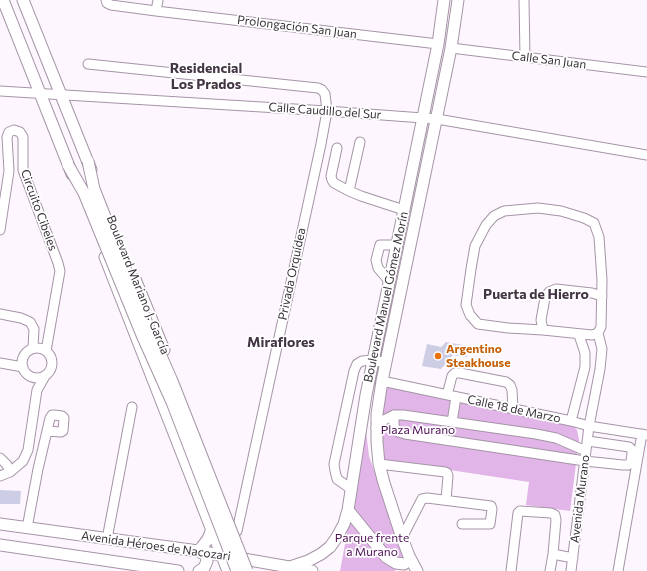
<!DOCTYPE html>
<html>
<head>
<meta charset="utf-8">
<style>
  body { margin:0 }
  canvas { display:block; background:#fdf6fe }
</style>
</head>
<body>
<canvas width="647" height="571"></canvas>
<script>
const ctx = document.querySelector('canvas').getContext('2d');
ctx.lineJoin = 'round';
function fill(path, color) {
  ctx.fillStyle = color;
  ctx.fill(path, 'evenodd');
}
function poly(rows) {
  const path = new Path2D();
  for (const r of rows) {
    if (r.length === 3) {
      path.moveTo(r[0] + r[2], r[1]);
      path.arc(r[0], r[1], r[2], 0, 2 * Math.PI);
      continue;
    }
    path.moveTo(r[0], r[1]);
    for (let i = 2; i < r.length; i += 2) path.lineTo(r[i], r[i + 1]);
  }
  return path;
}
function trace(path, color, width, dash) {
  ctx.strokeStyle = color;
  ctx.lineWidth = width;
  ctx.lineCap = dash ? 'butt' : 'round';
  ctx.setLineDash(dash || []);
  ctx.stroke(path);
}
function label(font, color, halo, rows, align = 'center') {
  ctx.font = font + ' Commissioner,sans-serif';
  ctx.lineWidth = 3.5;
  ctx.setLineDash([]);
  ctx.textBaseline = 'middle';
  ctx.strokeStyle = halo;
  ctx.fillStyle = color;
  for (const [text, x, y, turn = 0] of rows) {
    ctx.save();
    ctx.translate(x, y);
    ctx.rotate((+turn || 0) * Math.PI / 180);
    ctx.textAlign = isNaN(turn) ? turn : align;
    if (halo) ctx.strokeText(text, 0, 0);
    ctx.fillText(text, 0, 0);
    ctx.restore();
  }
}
fill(poly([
  [387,387,572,425,577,430,579,440,570,511,526,505,529,482,384,460,380,417],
  [366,431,369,456,403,555,397,569,394,571,340,571]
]), '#e1b5e7');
fill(poly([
  [446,342,468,346,467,357,453,355,441,369,422,366,427,344,441,347],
  [0,490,21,491,20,504,0,504]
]), '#cdcde5');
const minor = poly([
  [106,0,107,3,111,5,156,11,438,44],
  [524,0,525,57],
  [156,11,158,0],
  [451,48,647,72],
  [88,64,318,88,322,90,325,94,327,111,321,144,237,531],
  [0,91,327,111,437,119,647,155],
  [360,142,349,191,361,196,404,210],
  [337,148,331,176,332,180,334,183,349,191],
  [538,208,561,211,584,218,594,223,599,237,602,280,601,327,598,333,592,335,543,330,508,328,478,324,470,315,466,305,471,269,475,246,486,225,494,216,504,211,538,208],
  [0,230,9,171,7,137,9,132,14,130,20,132,23,137,23,170,58,263,60,271,46,351],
  [389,281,378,268,376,260,380,245,397,245],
  [0,314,21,318,30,322,34,329,33,348],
  [543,330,541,320,545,298,549,292,556,289,592,293,602,296],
  [37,363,15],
  [0,363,23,367],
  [382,381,571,421,589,426,647,435],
  [447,395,452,376,455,373,460,373,506,382,510,385,512,390,513,409],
  [571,421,585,367,585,353,579,335],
  [452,422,456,397],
  [376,428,384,420,394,415],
  [586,451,556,438,536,434,403,415,394,415,394,426,398,432,405,434,585,461,623,465,628,465,631,462,632,453,632,450,629,447,588,441],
  [0,458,7,465,10,472,0,476],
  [379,464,445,472,447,473,448,476,446,500],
  [10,472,23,461,28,450,37,390,45,376],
  [351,489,337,479,335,471,334,464,354,371,357,364,362,361,373,360,386,363],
  [27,528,38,469,47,431,50,418,52,415,54,415,62,416,64,418,63,431,61,432,47,431],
  [402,538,422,499,427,498,491,506,492,509,490,524,462,524],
  [107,539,132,407],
  [511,571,518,513,520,511,551,513,555,515,556,520,553,554,573,558],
  [550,571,553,554],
  [571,571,589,426,600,369,602,349,598,333],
  [618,571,642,434]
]);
const major = poly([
  [3,0,72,174],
  [23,0,91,170],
  [105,257,228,571],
  [135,279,164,350],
  [348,510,386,557,396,563,404,564],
  [0,524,198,551,312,571],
  [0,545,178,571],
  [290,567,308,561,321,554,330,547,337,537,344,524,348,510,366,395,438,44,444,0],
  [199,571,204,568,207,561,206,557,204,554,198,551,202,547,208,539,212,529],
  [417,571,409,556,402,538,384,483,379,464,377,442,377,414,382,381,451,48,458,0]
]);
trace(minor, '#a594a7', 11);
trace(major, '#a594a7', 13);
trace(minor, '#fff', 9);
trace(major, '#fff', 11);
const majorBridge = poly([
  [88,161,94,189,150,331,172,381,247,571],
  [68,165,84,193,142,335,172,402,237,571]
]);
trace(majorBridge, '#a594a7', 13, []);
trace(majorBridge, '#fff', 11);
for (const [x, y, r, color] of [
  [438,356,4,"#e8710a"]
]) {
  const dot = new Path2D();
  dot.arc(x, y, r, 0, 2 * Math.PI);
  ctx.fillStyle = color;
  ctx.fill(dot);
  trace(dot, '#fff', 1.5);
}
label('12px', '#383139', '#fff', [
  ["Prolongación San Juan",297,27,7],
  ["Calle San Juan",549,60,7],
  ["Calle Caudillo del Sur",325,111,4],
  ["Circuito Cibeles",39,210,70],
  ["Privada Orquídea",292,274,-78],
  ["Boulevard Mariano J. García",138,285,68],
  ["Boulevard Manuel Gómez Morín",386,297,-78],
  ["Calle 18 de Marzo",514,409,12],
  ["Avenida Murano",580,499,-83],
  ["Avenida Héroes de Nacozari",156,546,8]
]);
label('bold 12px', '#c56008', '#fff', [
  ["Argentino",446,349],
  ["Steakhouse",446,363]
], 'left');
label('12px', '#4f0f57', '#fff', [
  ["Plaza Murano",418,430],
  ["Parque frente",372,538],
  ["a Murano",372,552]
]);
label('bold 14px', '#433544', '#fff', [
  ["Residencial",206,68],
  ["Los Prados",206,84],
  ["Puerta de Hierro",536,294],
  ["Miraflores",281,342]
]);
</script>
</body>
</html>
